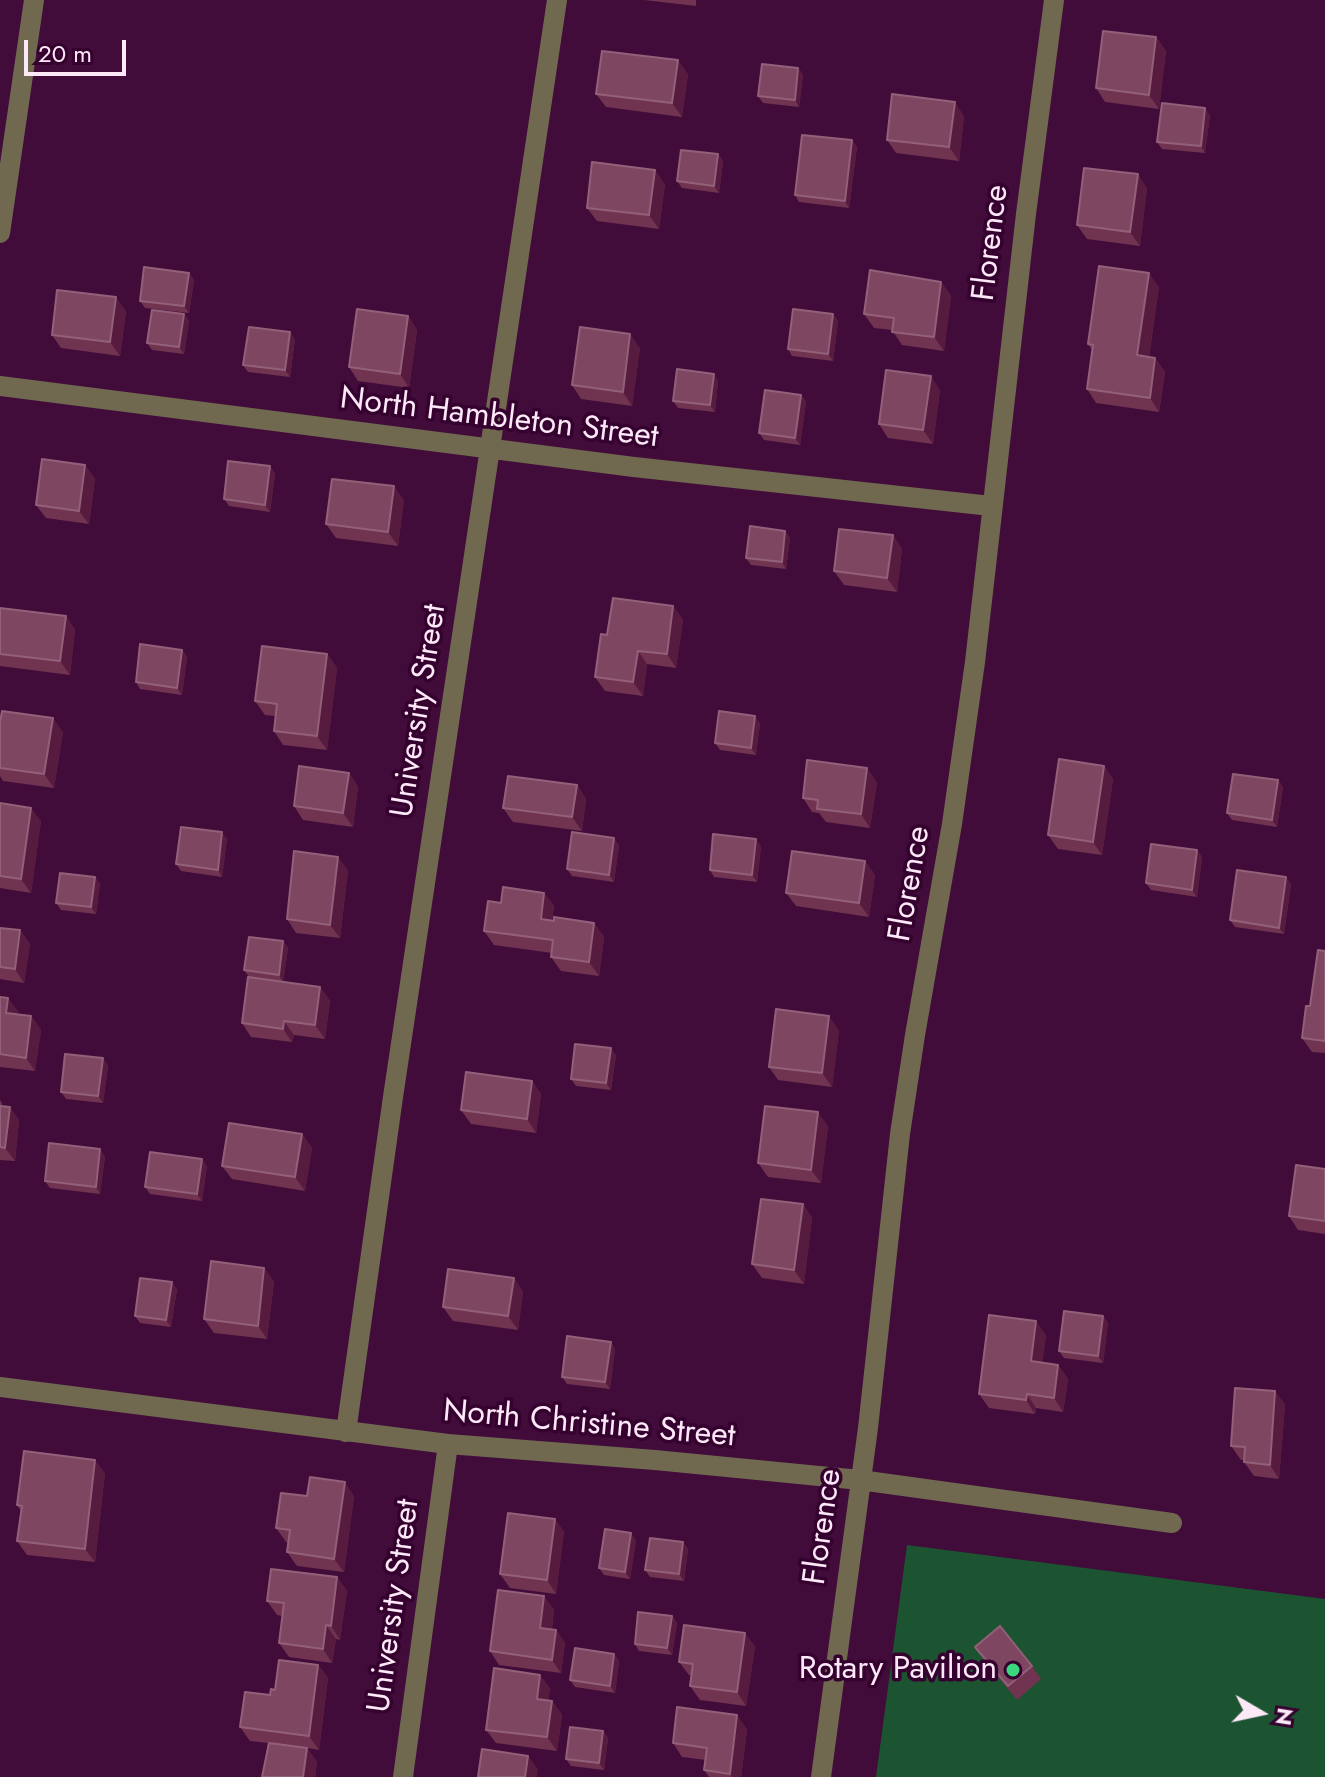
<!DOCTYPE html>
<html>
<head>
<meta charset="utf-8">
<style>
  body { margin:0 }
  #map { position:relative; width:1325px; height:1777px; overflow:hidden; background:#410c3a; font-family:Jost,sans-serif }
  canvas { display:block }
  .north { position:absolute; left:1221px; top:1673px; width:80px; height:80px; -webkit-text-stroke:6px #35022f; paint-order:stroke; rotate:99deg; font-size:22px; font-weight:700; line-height:32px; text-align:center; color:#fde8f8 }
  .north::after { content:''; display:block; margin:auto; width:28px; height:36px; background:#fde8f8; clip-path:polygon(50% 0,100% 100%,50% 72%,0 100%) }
  .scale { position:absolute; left:24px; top:40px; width:102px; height:36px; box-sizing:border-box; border:4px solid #fde8f8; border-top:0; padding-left:10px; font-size:24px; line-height:28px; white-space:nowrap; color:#fde8f8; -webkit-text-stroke:6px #35022f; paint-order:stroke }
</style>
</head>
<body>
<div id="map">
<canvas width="1325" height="1777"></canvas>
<div class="north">N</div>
<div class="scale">20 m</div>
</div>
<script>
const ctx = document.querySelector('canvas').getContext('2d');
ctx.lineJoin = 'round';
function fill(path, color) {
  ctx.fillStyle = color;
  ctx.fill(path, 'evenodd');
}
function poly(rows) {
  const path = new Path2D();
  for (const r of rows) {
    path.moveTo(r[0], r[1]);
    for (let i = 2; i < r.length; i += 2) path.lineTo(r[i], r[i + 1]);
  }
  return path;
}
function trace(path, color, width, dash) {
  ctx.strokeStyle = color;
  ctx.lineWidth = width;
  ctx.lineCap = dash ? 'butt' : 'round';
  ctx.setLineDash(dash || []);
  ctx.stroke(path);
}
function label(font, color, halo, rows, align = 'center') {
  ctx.font = font + ' Jost,sans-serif';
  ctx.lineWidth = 7;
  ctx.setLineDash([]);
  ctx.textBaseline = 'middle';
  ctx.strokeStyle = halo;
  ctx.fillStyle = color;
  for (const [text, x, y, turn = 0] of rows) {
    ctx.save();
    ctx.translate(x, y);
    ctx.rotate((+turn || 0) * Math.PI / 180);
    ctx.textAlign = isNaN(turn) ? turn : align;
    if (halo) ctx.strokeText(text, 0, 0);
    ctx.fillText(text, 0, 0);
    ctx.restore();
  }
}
fill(poly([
  [907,1545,1325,1599,1325,1777,876,1777]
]), '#1c5432');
trace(poly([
  [0,233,34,0],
  [0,386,634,467,991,506],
  [0,1387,448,1444,655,1460,860,1480,1172,1523],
  [346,1432,393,1097,557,0],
  [403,1777,448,1444],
  [821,1777,868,1428,900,1134,915,1035,952,824,975,662,1026,214,1054,0]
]), '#706950', 20);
fill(poly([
  [644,0,696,0,696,6],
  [1156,37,1166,51,1159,109,1105,102,1096,88],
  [798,68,803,75,799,107,763,103,758,96],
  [688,74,682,117,606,107,596,94],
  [1210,115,1205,153,1162,149,1157,142],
  [964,116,959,161,896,153,887,140],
  [852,140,857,147,849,208,799,202,795,195],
  [718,154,723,161,719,193,682,188,677,181],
  [665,184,659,229,597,221,587,208],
  [1147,188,1140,246,1087,239,1077,225],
  [189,273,194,280,189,313,145,308,140,301],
  [941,282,951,296,944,351,902,345,892,330,874,328,864,314],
  [1159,287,1149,357,1155,358,1165,372,1159,412,1096,403,1087,389,1092,350,1088,344],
  [126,311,120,356,61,348,52,335],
  [184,314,189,321,184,354,152,350,147,343],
  [833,314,838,321,833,361,792,356,788,349],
  [408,316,417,330,409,388,358,381,349,367],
  [295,339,290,377,248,372,243,365],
  [640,348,632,406,581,399,572,385],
  [718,381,715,412,678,408,673,401],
  [940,390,933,444,888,438,879,424],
  [801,395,806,402,800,445,764,440,759,433],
  [85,465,95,479,89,524,46,518,36,505],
  [275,473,270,512,229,506,224,499],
  [404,500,398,546,336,538,326,524],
  [785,531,790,538,786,569,751,565,746,558],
  [893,535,902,549,897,592,844,585,834,571],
  [673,606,683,620,676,668,647,664,643,696,605,691,595,677,607,635],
  [0,608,66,616,75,630,70,675,0,666],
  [182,650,187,657,182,695,140,689,136,682],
  [327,654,337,668,327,750,283,745,274,731,275,716,265,715,255,701],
  [0,723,63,732,54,788,3,781,0,776],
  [760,723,756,755,720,750,715,743],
  [1104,766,1113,779,1102,855,1058,849,1048,835],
  [349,773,358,787,353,827,303,820,294,806],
  [1278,780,1283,787,1277,827,1232,820,1227,813],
  [877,782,870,828,826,822,819,813,812,812,803,798],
  [577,785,586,799,582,831,513,822,503,808],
  [0,803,41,821,31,893,0,888],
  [227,839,222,877,181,871,176,864],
  [619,845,614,882,572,876,567,869],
  [761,846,757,882,714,877,710,870],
  [1197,850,1202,857,1197,897,1151,890,1146,883],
  [865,861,875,875,869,917,796,906,786,893],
  [348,870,340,938,296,933,287,919],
  [95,877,100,884,96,914,61,910,56,903],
  [1291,884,1284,934,1235,927,1230,920],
  [544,893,554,906,552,921,594,923,604,937,599,976,561,971,551,957,552,953,494,945,484,931,501,903],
  [0,928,20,930,30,944,24,983,0,979],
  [283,941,288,948,283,982,249,977,244,970],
  [1325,951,1325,1053,1312,1052,1302,1038],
  [320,987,330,1001,325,1039,294,1035,292,1042,251,1037,242,1023],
  [0,997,18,1011,17,1014,31,1016,41,1030,35,1071,0,1067],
  [839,1030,832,1087,778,1080,769,1067],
  [616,1055,611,1090,576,1086,571,1079],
  [108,1065,103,1103,66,1099,61,1092],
  [532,1081,541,1094,536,1133,471,1124,461,1110],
  [0,1100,2,1103,2,1106,19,1120,15,1161,0,1160],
  [828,1126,821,1183,768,1177,758,1163],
  [302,1134,312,1148,305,1191,232,1179,222,1166],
  [105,1156,100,1194,50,1188,45,1181],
  [207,1166,202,1201,150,1194,145,1187],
  [1325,1169,1325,1234,1298,1230,1289,1216],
  [803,1204,812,1218,804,1284,762,1278,752,1264],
  [264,1268,274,1282,267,1339,214,1333,204,1319],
  [514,1278,523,1292,518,1330,453,1321,443,1307],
  [177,1289,171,1327,140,1323,135,1316],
  [1103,1316,1108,1323,1103,1363,1064,1358,1059,1351],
  [1046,1335,1042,1363,1058,1365,1068,1379,1063,1412,1036,1408,1035,1414,989,1408,979,1394],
  [611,1342,615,1349,610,1389,567,1384,562,1377],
  [1275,1391,1285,1405,1279,1479,1254,1476,1244,1462,1244,1460,1241,1460,1231,1446],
  [105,1473,95,1562,27,1555,17,1541,21,1511,17,1505],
  [307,1496,354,1496,344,1572,297,1566,287,1552,288,1542,286,1542,276,1528],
  [555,1519,564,1532,556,1594,510,1588,500,1574],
  [636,1540,630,1579,604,1575,599,1568],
  [683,1542,688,1549,684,1581,650,1577,645,1570],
  [337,1577,347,1591,340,1640,336,1639,332,1663,289,1657,279,1643,283,1616,277,1615,267,1601],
  [554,1609,552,1629,556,1630,565,1643,561,1673,499,1665,490,1651],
  [672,1616,677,1623,672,1655,639,1651,635,1644],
  [755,1646,746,1706,700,1700,690,1686,692,1676,689,1675,679,1662],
  [975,1647,1032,1666,1041,1679,1017,1700,985,1661],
  [614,1654,619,1661,615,1693,575,1687,570,1680],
  [318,1665,328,1678,319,1750,307,1748,317,1762,315,1777,262,1777,268,1743,250,1741,240,1727,275,1690],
  [550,1688,548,1701,552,1701,562,1715,557,1751,496,1743,486,1730],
  [747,1729,741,1777,709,1777,704,1770,706,1760,682,1757,673,1743],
  [603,1731,608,1738,604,1770,571,1766,566,1759]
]), '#703350');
fill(poly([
  [1156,37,1166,51,1159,109,1149,95],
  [678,60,688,74,682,117,672,103],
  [798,68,803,75,799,107,795,100],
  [955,102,964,116,959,161,949,147],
  [1205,108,1210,115,1205,153,1201,146],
  [852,140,857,147,849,208,845,201],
  [718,154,723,161,719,193,714,186],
  [655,170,665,184,659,229,649,215],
  [1138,174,1147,188,1140,246,1130,232],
  [189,273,194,280,189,313,184,306],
  [1149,273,1159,287,1147,369,1137,355],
  [941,282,951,296,944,351,934,337],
  [116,297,126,311,120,356,110,342],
  [184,314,189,321,184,354,179,347],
  [833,314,838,321,833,361,828,354],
  [408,316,417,330,409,388,400,374],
  [290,332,295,339,290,377,285,370],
  [630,334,640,348,632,406,623,392],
  [1155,358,1165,372,1159,412,1150,398],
  [714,374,718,381,715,412,710,405],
  [931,376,940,390,933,444,923,430],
  [801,395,806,402,800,445,795,438],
  [85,465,95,479,89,524,79,511],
  [270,466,275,473,270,512,265,505],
  [394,486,404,500,398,546,388,532],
  [785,531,790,538,786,569,782,562],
  [893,535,902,549,897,592,887,578],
  [673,606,683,620,676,668,667,654],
  [66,616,75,630,70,675,60,661],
  [182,650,187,657,182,695,177,688],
  [638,651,647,664,643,696,633,682],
  [327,654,337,668,327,750,317,736],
  [755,716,760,723,756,755,751,748],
  [53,718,63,732,54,788,44,774],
  [1104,766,1113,779,1102,855,1093,842],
  [867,768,877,782,870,828,861,814],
  [349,773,358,787,353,827,343,813],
  [1278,780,1283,787,1277,827,1272,820],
  [577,785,586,799,582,831,572,817],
  [31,808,41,821,31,893,21,879],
  [222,832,227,839,222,877,218,870],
  [614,838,619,845,614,882,609,875],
  [756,839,761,846,757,882,752,875],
  [1197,850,1202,857,1197,897,1192,890],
  [338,857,348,870,340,938,330,925],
  [865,861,875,875,869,917,859,903],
  [95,877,100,884,96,914,91,907],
  [1286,877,1291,884,1284,934,1279,928],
  [544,893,554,906,550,933,541,919],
  [594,923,604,937,599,976,589,962],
  [20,930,30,944,24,983,15,969],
  [283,941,288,948,283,982,279,975],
  [320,987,330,1001,325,1039,315,1025],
  [8,998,18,1011,15,1027,6,1013],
  [31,1016,41,1030,35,1071,26,1058],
  [829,1016,839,1030,832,1087,822,1073],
  [284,1021,294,1035,292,1042,283,1029],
  [611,1048,616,1055,611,1090,606,1083],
  [103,1058,108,1065,103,1103,98,1096],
  [532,1081,541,1094,536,1133,527,1119],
  [10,1107,19,1120,15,1161,5,1148],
  [818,1112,828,1126,821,1183,811,1170],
  [302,1134,312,1148,305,1191,295,1177],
  [100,1149,105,1156,100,1194,96,1187],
  [202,1159,207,1166,202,1201,197,1194],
  [803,1204,812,1218,804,1284,794,1270],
  [264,1268,274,1282,267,1339,258,1326],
  [514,1278,523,1292,518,1330,508,1316],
  [172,1282,177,1289,171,1327,166,1320],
  [1103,1316,1108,1323,1103,1363,1098,1356],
  [1036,1321,1046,1335,1041,1375,1031,1361],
  [611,1342,615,1349,610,1389,605,1382],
  [1058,1365,1068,1379,1063,1412,1054,1398],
  [1275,1391,1285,1405,1279,1479,1270,1465],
  [1027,1394,1036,1408,1035,1414,1026,1400],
  [95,1460,105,1473,95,1562,85,1549],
  [345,1482,354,1496,344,1572,334,1559],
  [555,1519,564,1532,556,1594,547,1580],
  [631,1533,636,1540,630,1579,625,1572],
  [683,1542,688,1549,684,1581,679,1574],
  [337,1577,347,1591,340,1640,331,1626],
  [544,1596,554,1609,550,1642,540,1628],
  [672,1616,677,1623,672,1655,667,1648],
  [326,1625,336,1639,332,1663,323,1649],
  [556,1630,565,1643,561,1673,552,1660],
  [745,1633,755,1646,746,1706,737,1692],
  [614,1654,619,1661,615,1693,610,1686],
  [318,1665,328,1678,319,1750,309,1736],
  [540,1675,550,1688,547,1713,537,1699],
  [552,1701,562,1715,557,1751,547,1737],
  [737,1715,747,1729,741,1777,732,1777,730,1774],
  [603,1731,608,1738,604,1770,599,1763],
  [307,1748,317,1762,315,1777,303,1777],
  [528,1756,538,1769,537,1777,525,1777]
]), '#571b3f');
const building = poly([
  [1103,31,1156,37,1149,95,1096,88,1103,31],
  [602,51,678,60,672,103,596,94,602,51],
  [762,64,798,68,795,100,758,96,762,64],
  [892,94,955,102,949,147,887,140,892,94],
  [1162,103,1205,108,1201,146,1157,142,1162,103],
  [802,135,852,140,845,201,795,195,802,135],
  [681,150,718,154,714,186,677,181,681,150],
  [592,162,655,170,649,215,587,208,592,162],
  [1084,168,1138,174,1130,232,1077,225,1084,168],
  [1099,266,1149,273,1137,355,1155,358,1150,398,1087,389,1093,345,1088,344,1099,266],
  [144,267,189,273,184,306,140,301,144,267],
  [870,270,941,282,934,337,892,332,894,318,864,314,870,270],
  [57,290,116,297,110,342,52,335,57,290],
  [357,309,408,316,400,374,349,367,357,309],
  [793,309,833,314,828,354,788,349,793,309],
  [152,310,184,314,179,347,147,343,152,310],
  [249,327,290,332,285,370,243,365,249,327],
  [580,327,630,334,623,392,572,385,580,327],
  [677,369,714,374,710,405,673,401,677,369],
  [886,370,931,376,923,430,879,424,886,370],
  [765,390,801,395,795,438,759,433,765,390],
  [42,459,85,465,79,511,36,505,42,459],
  [228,461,270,466,265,505,224,499,228,461],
  [332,479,394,486,388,532,326,524,332,479],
  [750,526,785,531,782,562,746,558,750,526],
  [839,529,893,535,887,578,834,571,839,529],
  [613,598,673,606,667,654,638,651,633,682,595,677,601,634,607,635,613,598],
  [0,608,66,616,60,661,0,654,0,608],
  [140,644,182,650,177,688,136,682,140,644],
  [262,646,327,654,317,736,274,731,277,704,255,701,262,646],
  [2,711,53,718,44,774,0,768,0,723,2,711],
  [719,711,755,716,751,748,715,743,719,711],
  [1059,759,1104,766,1093,842,1048,835,1059,759],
  [807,760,867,768,861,814,817,809,818,800,803,798,807,760],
  [299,766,349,773,343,813,294,806,299,766],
  [1233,774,1278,780,1272,820,1227,813,1233,774],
  [508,776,577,785,572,817,503,808,508,776],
  [0,803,31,808,21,879,0,876,0,803],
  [181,827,222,832,218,870,176,864,181,827],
  [572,832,614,838,609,875,567,869,572,832],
  [713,834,756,839,752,875,710,870,713,834],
  [1151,844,1197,850,1192,890,1146,883,1151,844],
  [294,851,338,857,330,925,287,919,294,851],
  [792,851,865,861,859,903,786,893,792,851],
  [1237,870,1286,877,1279,928,1230,920,1237,870],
  [60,873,95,877,91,907,56,903,60,873],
  [503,887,544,893,541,919,554,921,554,917,594,923,589,962,551,957,553,940,484,931,488,901,501,903,503,887],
  [0,928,20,930,15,969,0,967,0,928],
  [249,937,283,941,279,975,244,970,249,937],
  [1318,950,1325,951,1325,1041,1302,1038,1306,1006,1310,1006,1318,950],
  [248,977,320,987,315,1025,284,1021,283,1029,242,1023,248,977],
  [0,997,8,998,6,1013,31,1016,26,1058,0,1054,0,997],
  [776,1009,829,1016,822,1073,769,1067,776,1009],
  [575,1044,611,1048,606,1083,571,1079,575,1044],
  [65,1054,103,1058,98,1096,61,1092,65,1054],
  [466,1072,532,1081,527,1119,461,1110,466,1072],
  [0,1106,10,1107,5,1148,0,1147,0,1106],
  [765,1106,818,1112,811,1170,758,1163,765,1106],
  [229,1123,302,1134,295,1177,222,1166,229,1123],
  [49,1143,100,1149,96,1187,45,1181,49,1143],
  [150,1152,202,1159,197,1194,145,1187,150,1152],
  [1296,1165,1325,1169,1325,1221,1289,1216,1296,1165],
  [761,1199,803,1204,794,1270,752,1264,761,1199],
  [211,1261,264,1268,258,1326,204,1319,211,1261],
  [448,1269,514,1278,508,1316,443,1307,448,1269],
  [140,1278,172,1282,166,1320,135,1316,140,1278],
  [1064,1311,1103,1316,1098,1356,1059,1351,1064,1311],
  [989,1315,1036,1321,1031,1361,1058,1365,1054,1398,1027,1394,1026,1400,979,1394,989,1315],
  [567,1336,611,1342,605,1382,562,1377,567,1336],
  [1235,1388,1275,1391,1270,1465,1244,1462,1245,1447,1231,1446,1235,1388],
  [24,1451,95,1460,85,1549,17,1541,22,1506,17,1505,24,1451],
  [310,1477,345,1482,334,1559,287,1552,290,1530,276,1528,281,1493,307,1496,310,1477],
  [508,1513,555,1519,547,1580,500,1574,508,1513],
  [605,1529,631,1533,625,1572,599,1568,605,1529],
  [650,1538,683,1542,679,1574,645,1570,650,1538],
  [271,1569,337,1577,331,1626,326,1625,323,1649,279,1643,284,1603,267,1601,271,1569],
  [498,1590,544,1596,540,1628,556,1630,552,1660,490,1651,498,1590],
  [638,1612,672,1616,667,1648,635,1644,638,1612],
  [684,1625,745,1633,737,1692,690,1686,693,1664,679,1662,684,1625],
  [1000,1626,1032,1666,1008,1686,975,1647,1000,1626],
  [575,1648,614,1654,610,1686,570,1680,575,1648],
  [279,1660,318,1665,309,1736,240,1727,245,1692,270,1695,271,1689,275,1690,279,1660],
  [494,1668,540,1675,537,1699,552,1701,547,1737,486,1730,494,1668],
  [677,1707,737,1715,730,1774,704,1770,707,1748,673,1743,677,1707],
  [570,1727,603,1731,599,1763,566,1759,570,1727],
  [269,1743,307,1748,303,1777,262,1777,269,1743],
  [482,1749,528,1756,525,1777,478,1777,482,1749]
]);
fill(building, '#7f4662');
trace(building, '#936079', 2);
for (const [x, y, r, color] of [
  [1013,1670,8,"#39d87f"]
]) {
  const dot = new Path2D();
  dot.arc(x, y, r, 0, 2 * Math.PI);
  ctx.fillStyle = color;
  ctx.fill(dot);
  trace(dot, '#35022f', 3);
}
label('32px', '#fde8f8', '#35022f', [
  ["Florence",992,243,-83],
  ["North Hambleton Street",499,419,7],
  ["University Street",420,711,-81],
  ["Florence",911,884,-80],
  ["North Christine Street",589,1425,5],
  ["Florence",824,1527,-82],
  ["University Street",395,1606,-82]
]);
label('32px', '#fde8f8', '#35022f', [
  ["Rotary Pavilion",997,1670]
], 'right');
</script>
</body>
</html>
